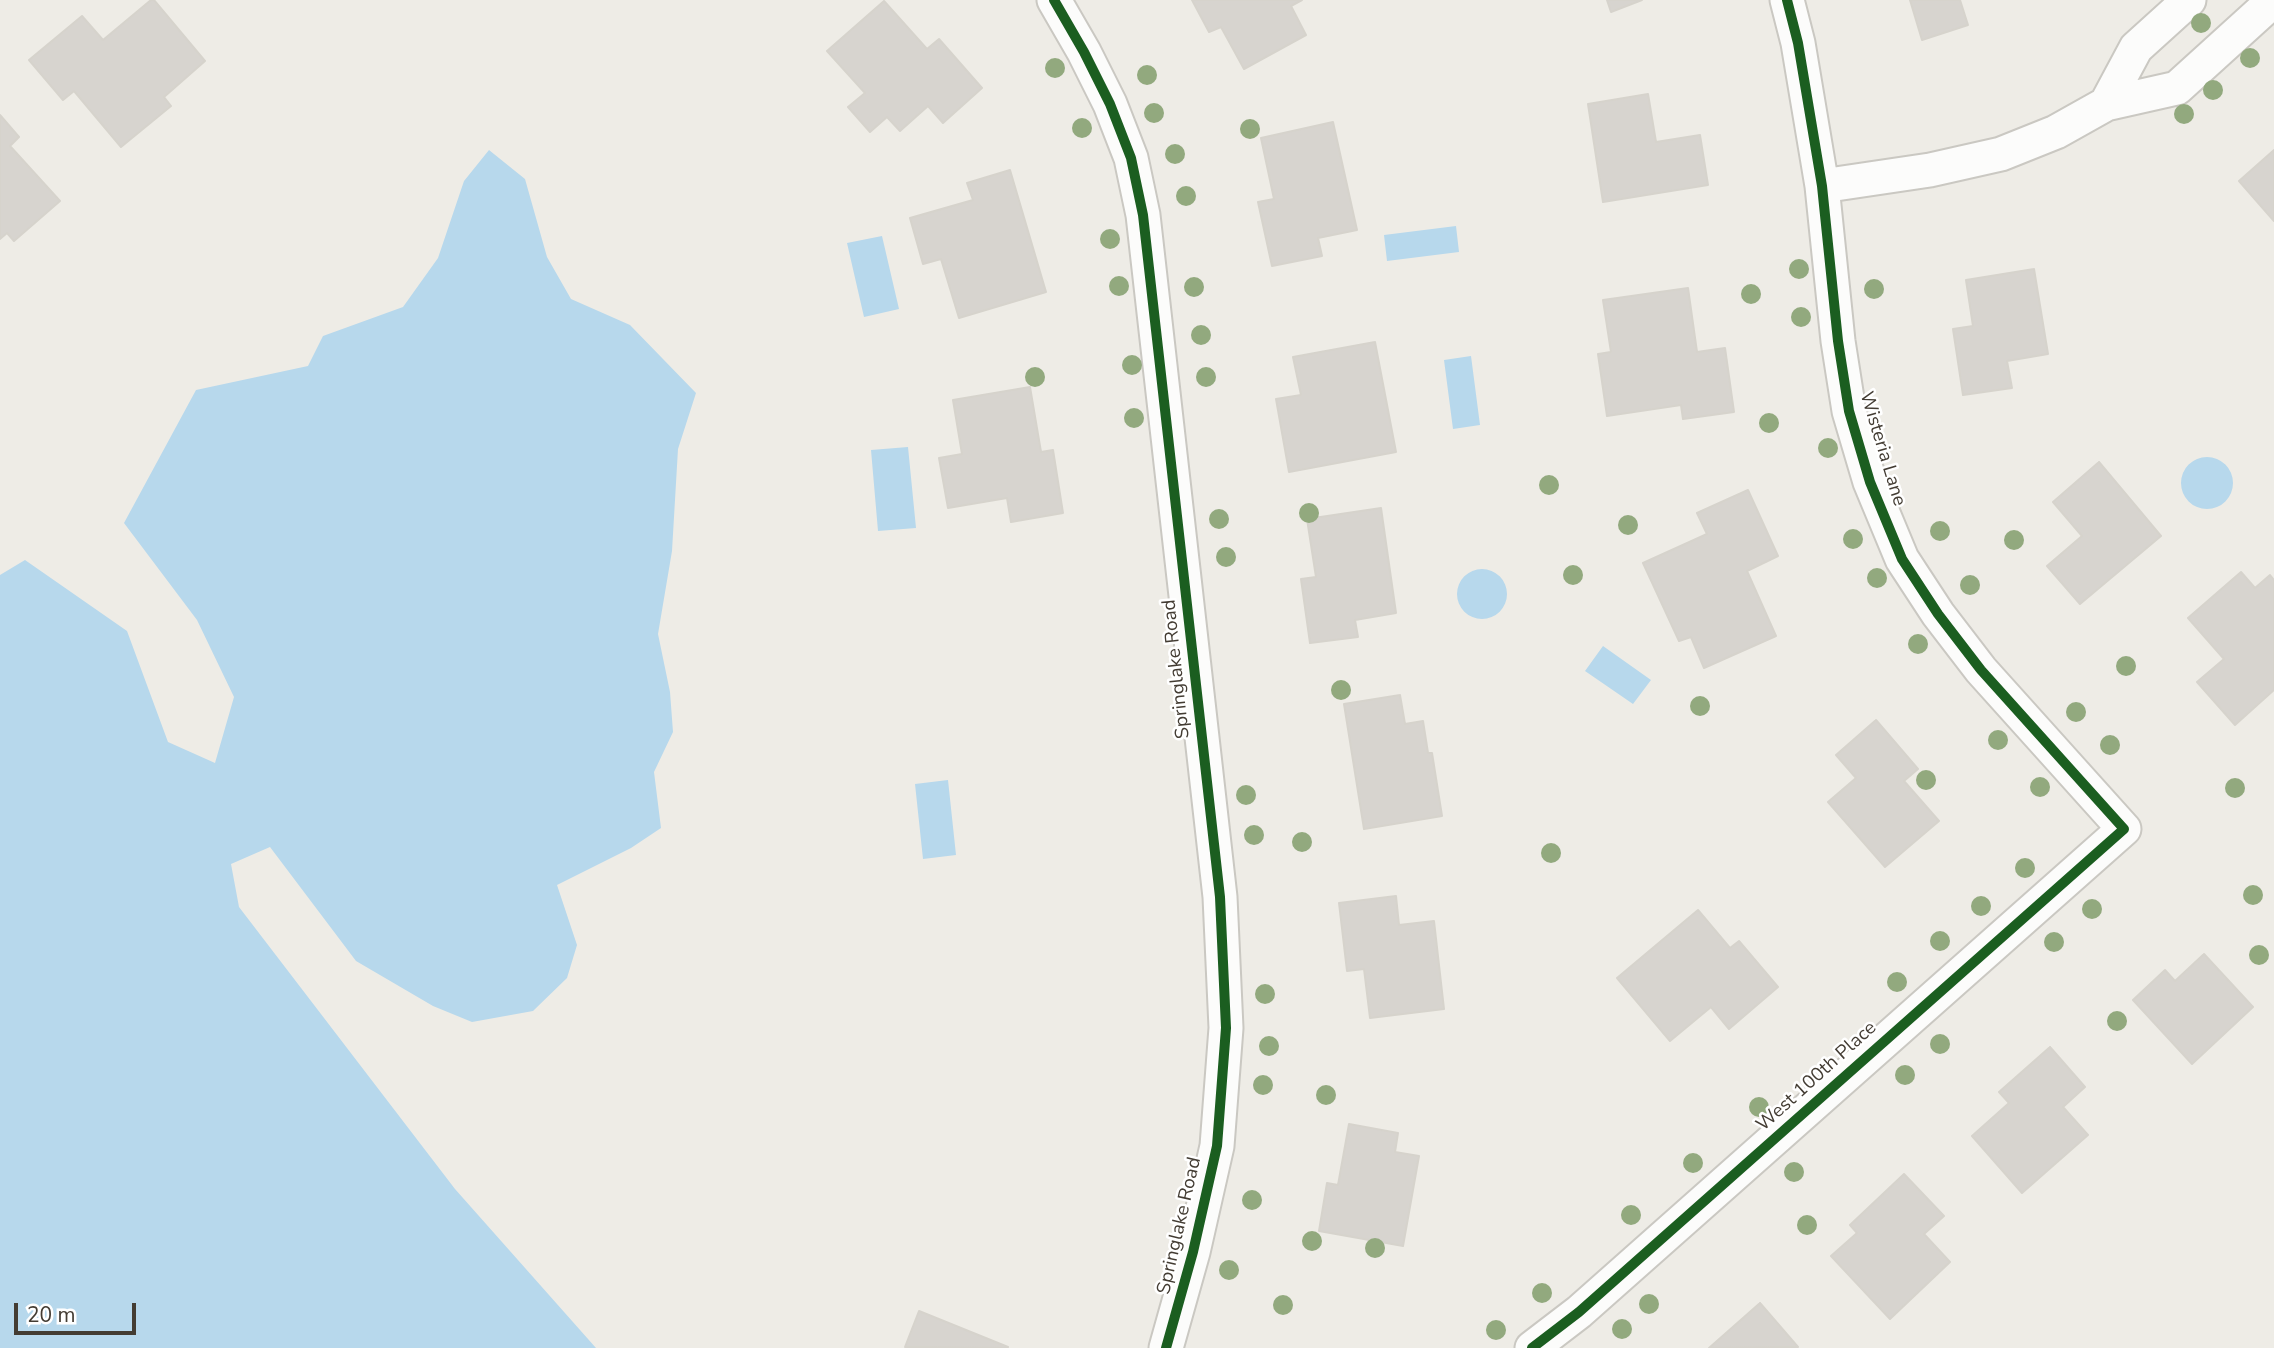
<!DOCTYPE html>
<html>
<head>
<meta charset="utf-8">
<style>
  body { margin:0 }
  #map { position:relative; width:2274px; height:1348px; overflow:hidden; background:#eeece6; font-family:"Nunito Sans",sans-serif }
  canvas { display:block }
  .scale { position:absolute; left:14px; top:1303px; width:122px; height:32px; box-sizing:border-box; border:4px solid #433c33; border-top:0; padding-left:9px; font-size:21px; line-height:24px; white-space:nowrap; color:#433c33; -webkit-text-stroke:5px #fff; paint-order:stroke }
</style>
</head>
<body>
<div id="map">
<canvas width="2274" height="1348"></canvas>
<div class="scale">20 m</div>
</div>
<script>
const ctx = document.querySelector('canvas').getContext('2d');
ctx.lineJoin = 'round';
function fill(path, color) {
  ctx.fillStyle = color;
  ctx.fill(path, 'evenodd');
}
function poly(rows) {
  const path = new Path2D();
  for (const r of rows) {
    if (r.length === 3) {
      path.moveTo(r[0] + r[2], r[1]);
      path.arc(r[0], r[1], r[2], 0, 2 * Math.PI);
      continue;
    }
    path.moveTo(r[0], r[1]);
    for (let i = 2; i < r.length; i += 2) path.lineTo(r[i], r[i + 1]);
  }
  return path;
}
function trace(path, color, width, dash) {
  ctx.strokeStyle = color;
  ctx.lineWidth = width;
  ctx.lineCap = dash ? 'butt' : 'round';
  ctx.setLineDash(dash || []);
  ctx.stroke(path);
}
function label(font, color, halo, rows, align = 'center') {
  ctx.font = font + ' "Nunito Sans",sans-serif';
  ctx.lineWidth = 5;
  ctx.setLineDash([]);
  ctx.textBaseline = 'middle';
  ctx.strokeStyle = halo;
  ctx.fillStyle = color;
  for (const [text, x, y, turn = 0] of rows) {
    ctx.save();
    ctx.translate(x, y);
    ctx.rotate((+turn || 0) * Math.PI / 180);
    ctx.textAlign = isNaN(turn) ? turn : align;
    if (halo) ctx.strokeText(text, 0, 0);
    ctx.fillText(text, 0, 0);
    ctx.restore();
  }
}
fill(poly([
  [489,150,525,179,547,257,571,299,630,325,696,393,678,449,672,551,658,634,670,692,673,732,654,772,661,828,631,848,557,885,577,945,567,978,533,1011,472,1022,433,1006,356,961,270,847,231,864,239,907,455,1189,596,1348,0,1348,0,575,25,560,127,631,168,742,215,763,234,697,197,620,124,523,196,390,308,366,323,336,403,307,438,258,464,181],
  [1456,226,1459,252,1387,261,1384,235],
  [882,236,899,309,864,317,847,243],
  [1471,356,1480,425,1453,429,1444,360],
  [908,447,916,528,878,531,871,450],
  [2207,483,26],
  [1482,594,25],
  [1603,646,1651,680,1633,704,1585,671],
  [948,780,956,855,923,859,915,784]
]), '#b7d8ec');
const building = poly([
  [151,0,154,0,205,61,164,97,171,106,121,147,74,91,63,100,29,60,82,16,103,40,151,0],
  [1192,0,1302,0,1291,6,1306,35,1244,69,1221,27,1209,32,1192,0],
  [1607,0,1642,0,1611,12,1607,0],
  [1910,0,1960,0,1968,25,1922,40,1910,0],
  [884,1,927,49,939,39,982,88,943,123,928,106,900,131,887,117,870,132,848,107,865,93,827,51,884,1],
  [1648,94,1656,142,1700,135,1708,185,1603,202,1588,104,1648,94],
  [0,115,19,137,10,146,60,201,14,241,7,233,0,239,0,115],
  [1333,122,1357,230,1318,238,1322,256,1272,266,1258,202,1274,199,1261,138,1333,122],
  [2274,150,2274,221,2239,181,2274,150],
  [1010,170,1046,292,959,318,941,259,923,264,910,218,973,200,967,183,1010,170],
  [2034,269,2048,354,2007,361,2012,388,1963,395,1953,329,1973,326,1966,280,2034,269],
  [1688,288,1697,352,1725,348,1734,412,1683,419,1681,405,1607,416,1598,354,1611,352,1603,300,1688,288],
  [1375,342,1396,452,1289,472,1276,399,1301,395,1293,357,1375,342],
  [1030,387,1041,452,1053,450,1063,513,1011,522,1007,498,948,508,939,458,962,454,953,400,1030,387],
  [2099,462,2161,536,2080,604,2047,566,2082,536,2053,502,2099,462],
  [1748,490,1778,556,1747,571,1776,636,1704,668,1691,637,1679,641,1643,563,1707,534,1697,513,1748,490],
  [1381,508,1396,613,1355,620,1358,637,1310,643,1301,579,1316,577,1307,519,1381,508],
  [2241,572,2255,588,2270,575,2274,580,2274,690,2235,725,2197,682,2224,659,2188,618,2241,572],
  [1400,695,1405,724,1423,721,1428,753,1432,753,1442,816,1364,829,1344,704,1400,695],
  [1876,720,1918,769,1904,781,1939,821,1885,867,1828,802,1856,778,1836,755,1876,720],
  [1396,896,1399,925,1434,921,1444,1009,1370,1018,1364,969,1347,971,1339,903,1396,896],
  [1698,910,1730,948,1739,941,1778,987,1729,1029,1711,1007,1670,1041,1617,978,1698,910],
  [2204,954,2253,1007,2192,1064,2133,1000,2165,970,2175,981,2204,954],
  [2050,1047,2085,1087,2063,1107,2088,1135,2022,1193,1972,1136,2009,1103,1999,1092,2050,1047],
  [1349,1124,1398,1133,1395,1152,1419,1156,1403,1246,1319,1231,1327,1183,1338,1185,1349,1124],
  [1904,1174,1944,1216,1924,1234,1950,1262,1890,1319,1831,1256,1857,1233,1850,1225,1904,1174],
  [1760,1303,1798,1347,1709,1348,1760,1303],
  [919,1311,1008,1347,1007,1348,905,1347,919,1311]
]);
fill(building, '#d7d4cf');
trace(building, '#d6d3cc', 2);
const minor = poly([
  [1054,0,1084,52,1110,104,1131,158,1143,215,1220,897,1226,1028,1217,1146,1193,1252,1166,1348],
  [2106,104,2136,48,2189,0],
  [1822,186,1930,170,2001,154,2056,132,2106,104,2177,88,2274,0],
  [1532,1348,1579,1312,2124,829,1981,670,1938,614,1902,559,1870,482,1849,411,1838,341,1822,186,1798,43,1787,0]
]);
trace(minor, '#cac8c2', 37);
trace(minor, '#fcfcfb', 33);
trace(poly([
  [1054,0,1084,52,1110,104,1131,158,1143,215,1220,897,1226,1028,1217,1146,1193,1252,1166,1348],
  [1532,1348,1579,1312,2124,829,1981,670,1938,614,1902,559,1870,482,1849,411,1838,341,1822,186,1798,43,1787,0]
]), '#1b5e20', 10);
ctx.fillStyle = '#92a97e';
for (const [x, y] of [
  [2201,23],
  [2250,58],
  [1055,68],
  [1147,75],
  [2213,90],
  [1154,113],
  [2184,114],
  [1082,128],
  [1250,129],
  [1175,154],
  [1186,196],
  [1110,239],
  [1799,269],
  [1119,286],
  [1194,287],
  [1874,289],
  [1751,294],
  [1801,317],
  [1201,335],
  [1132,365],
  [1035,377],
  [1206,377],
  [1134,418],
  [1769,423],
  [1828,448],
  [1549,485],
  [1309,513],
  [1219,519],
  [1628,525],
  [1940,531],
  [1853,539],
  [2014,540],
  [1226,557],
  [1573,575],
  [1877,578],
  [1970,585],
  [1918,644],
  [2126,666],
  [1341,690],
  [1700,706],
  [2076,712],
  [1998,740],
  [2110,745],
  [1926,780],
  [2040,787],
  [2235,788],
  [1246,795],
  [1254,835],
  [1302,842],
  [1551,853],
  [2025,868],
  [2253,895],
  [1981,906],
  [2092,909],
  [1940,941],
  [2054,942],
  [2259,955],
  [1897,982],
  [1265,994],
  [2117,1021],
  [1940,1044],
  [1269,1046],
  [1905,1075],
  [1263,1085],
  [1326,1095],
  [1759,1107],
  [1693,1163],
  [1794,1172],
  [1252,1200],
  [1631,1215],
  [1807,1225],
  [1312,1241],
  [1375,1248],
  [1229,1270],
  [1542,1293],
  [1649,1304],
  [1283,1305],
  [1622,1329],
  [1496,1330]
]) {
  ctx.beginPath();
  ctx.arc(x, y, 10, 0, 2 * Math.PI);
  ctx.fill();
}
label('19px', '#433c33', '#fff', [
  ["Wisteria Lane",1882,449,73],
  ["Springlake Road",1177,669,-96],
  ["West 100th Place",1817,1077,-42],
  ["Springlake Road",1180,1226,-77]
]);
</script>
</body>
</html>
